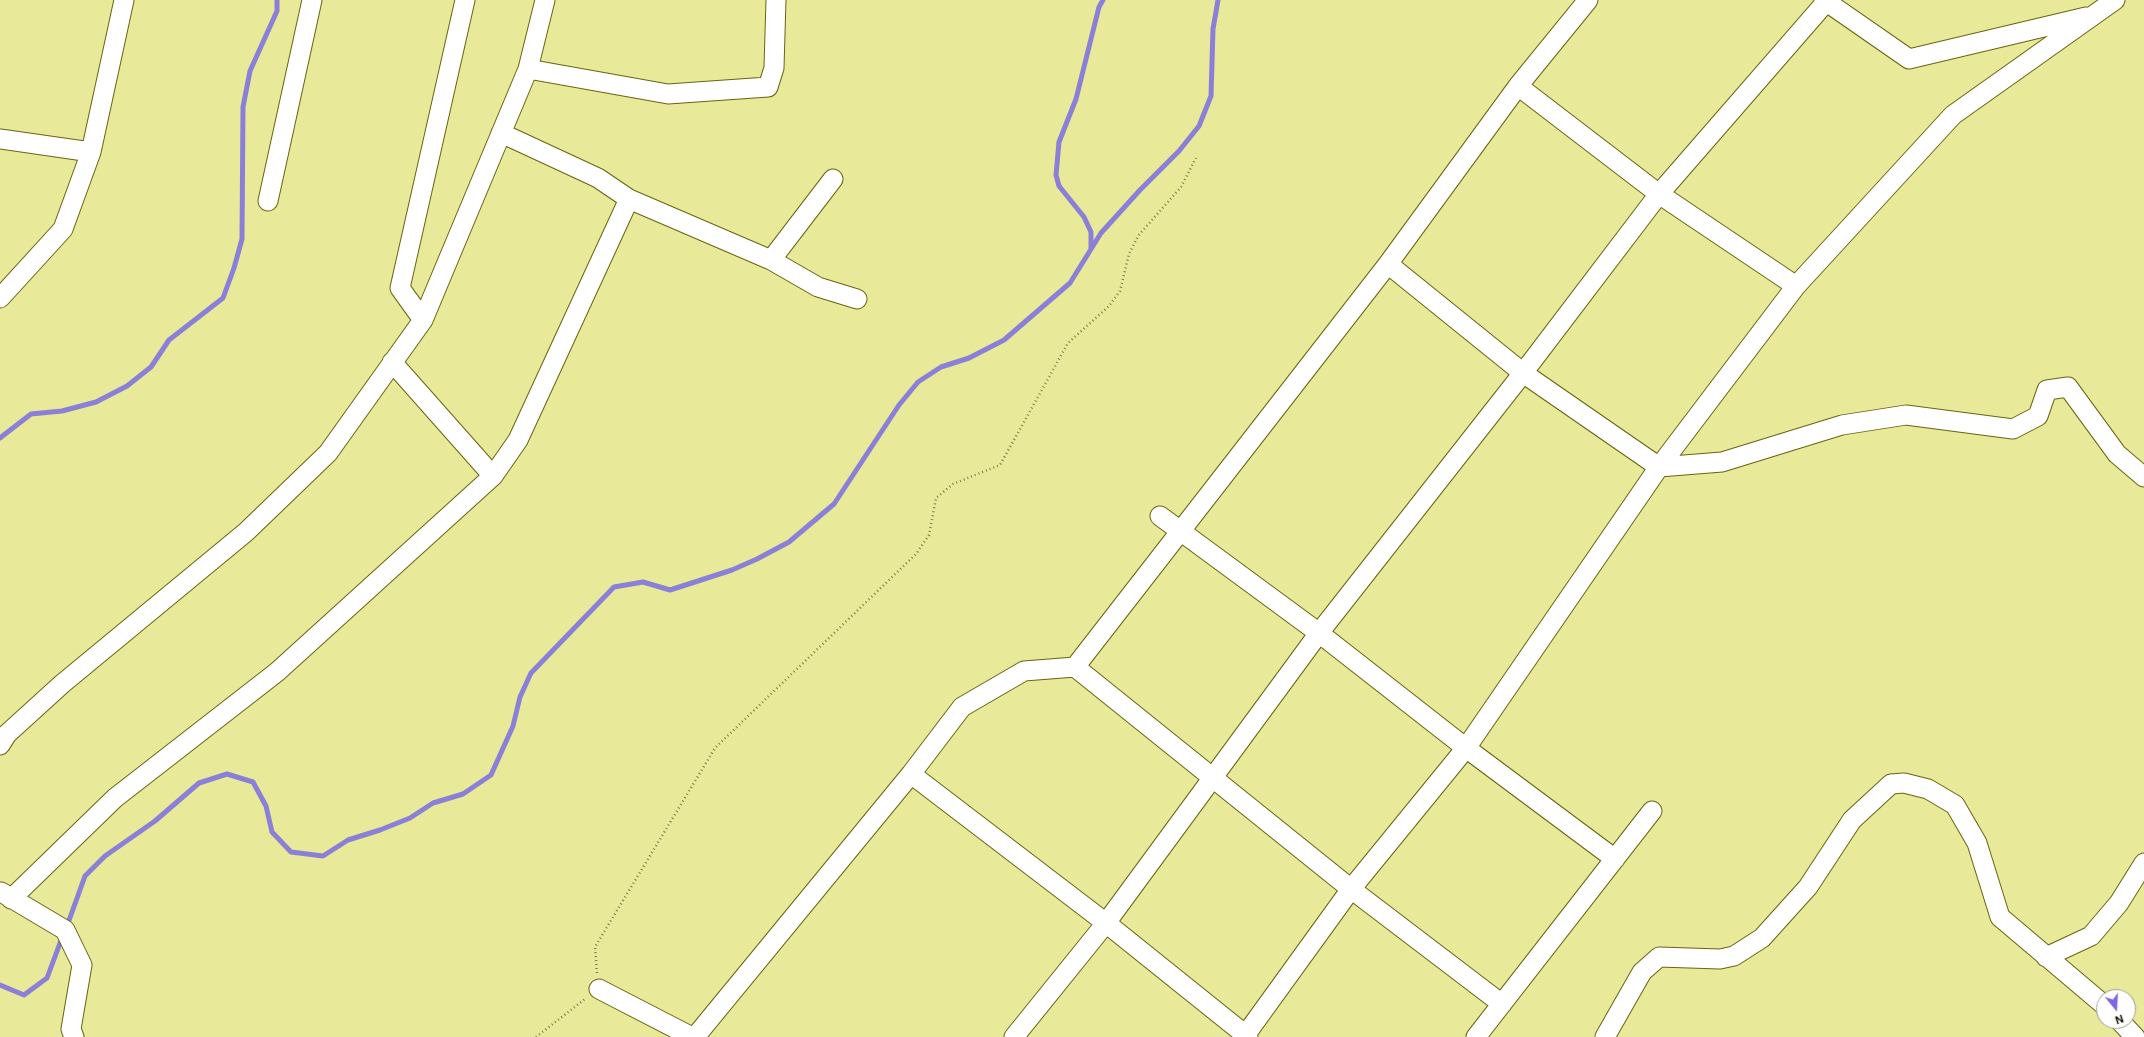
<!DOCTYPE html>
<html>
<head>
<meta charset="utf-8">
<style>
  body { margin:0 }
  #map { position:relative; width:2144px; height:1037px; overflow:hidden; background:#e9e99a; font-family:"DM Sans",sans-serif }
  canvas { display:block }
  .north { position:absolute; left:2096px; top:989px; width:40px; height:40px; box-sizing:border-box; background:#fff; border:1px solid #9f9f99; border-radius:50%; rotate:162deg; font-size:11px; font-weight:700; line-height:16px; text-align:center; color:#100f00 }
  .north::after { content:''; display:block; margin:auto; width:14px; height:18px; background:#7d67e2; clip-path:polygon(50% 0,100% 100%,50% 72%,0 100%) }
</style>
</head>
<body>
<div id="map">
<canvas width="2144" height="1037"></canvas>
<div class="north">N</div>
</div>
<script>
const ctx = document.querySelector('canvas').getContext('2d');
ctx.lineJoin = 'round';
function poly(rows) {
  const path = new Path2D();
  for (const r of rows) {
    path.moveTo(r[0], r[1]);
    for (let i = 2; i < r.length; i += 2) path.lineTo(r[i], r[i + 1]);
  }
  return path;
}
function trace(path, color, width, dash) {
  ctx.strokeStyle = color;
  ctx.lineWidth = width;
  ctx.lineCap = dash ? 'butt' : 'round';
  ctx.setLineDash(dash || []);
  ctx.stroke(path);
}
trace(poly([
  [1091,249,1091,232,1084,217,1059,186,1056,175,1059,142,1076,99,1099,7,1103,0],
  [0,438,31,414,62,411,96,402,127,386,151,367,169,340,223,298,234,268,242,239,243,107,250,71,277,11,277,0],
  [67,926,85,876,105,856,155,821,199,783,227,774,253,782,266,806,272,832,291,852,323,856,348,840,380,830,410,818,433,803,463,794,491,775,513,726,520,697,531,673,614,587,643,582,670,590,732,570,757,559,789,542,834,504,899,405,918,382,941,367,969,358,1004,340,1070,283,1101,233,1140,190,1179,151,1199,126,1211,96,1213,29,1218,0],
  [0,985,24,995,47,978,63,935]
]), '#8b80d7', 5);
const minor = poly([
  [1824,0,1909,59,2086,17],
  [528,69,668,94,768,87,774,68,776,0],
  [1518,86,1659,194,1796,286],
  [501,133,598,178,629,199,771,260,818,287,857,299],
  [0,139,91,152],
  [268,201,312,0],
  [771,260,833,179],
  [1388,264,1523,373,1659,467,1722,462,1842,425,1906,415,2013,429,2038,416,2047,390,2068,387,2117,454,2144,477],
  [0,298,63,229,91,152,124,0],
  [423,320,400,288,465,0],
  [392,362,493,476],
  [1160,516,1319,633,1466,748,1615,859],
  [1075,667,1388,264,1518,86,1588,0],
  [0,745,7,734,62,684,246,532,328,453,423,320,528,69,545,0],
  [911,774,962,707,1024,671,1075,667,1351,889,1502,1004],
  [1,892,65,930,82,965,71,1029,74,1037],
  [11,899,115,798,277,672,493,476,518,440,629,199],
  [2046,957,2091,936,2119,903,2144,863],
  [599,989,692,1037],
  [2120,1021,2135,1037],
  [695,1037,911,774,1106,923,1248,1037],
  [1014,1037,1106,923,1319,633,1523,373,1659,194,1826,2],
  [1244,1037,1351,889,1466,748,1659,467,1796,286,1953,115,2115,0],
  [1476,1037,1652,811],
  [1605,1037,1642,972,1659,957,1720,959,1734,956,1762,938,1808,887,1852,820,1891,784,1904,783,1928,789,1955,805,1977,843,2000,917,2104,1005]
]);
trace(minor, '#676511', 21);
trace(poly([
  [597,973,595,947,715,748,916,554,929,535,936,498,953,484,1000,465,1068,343,1109,306,1120,291,1129,254,1138,236,1181,187,1196,158],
  [536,1037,585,999]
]), '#7c7c4d', 2.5, [1, 3]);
trace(minor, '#fff', 19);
</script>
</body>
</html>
